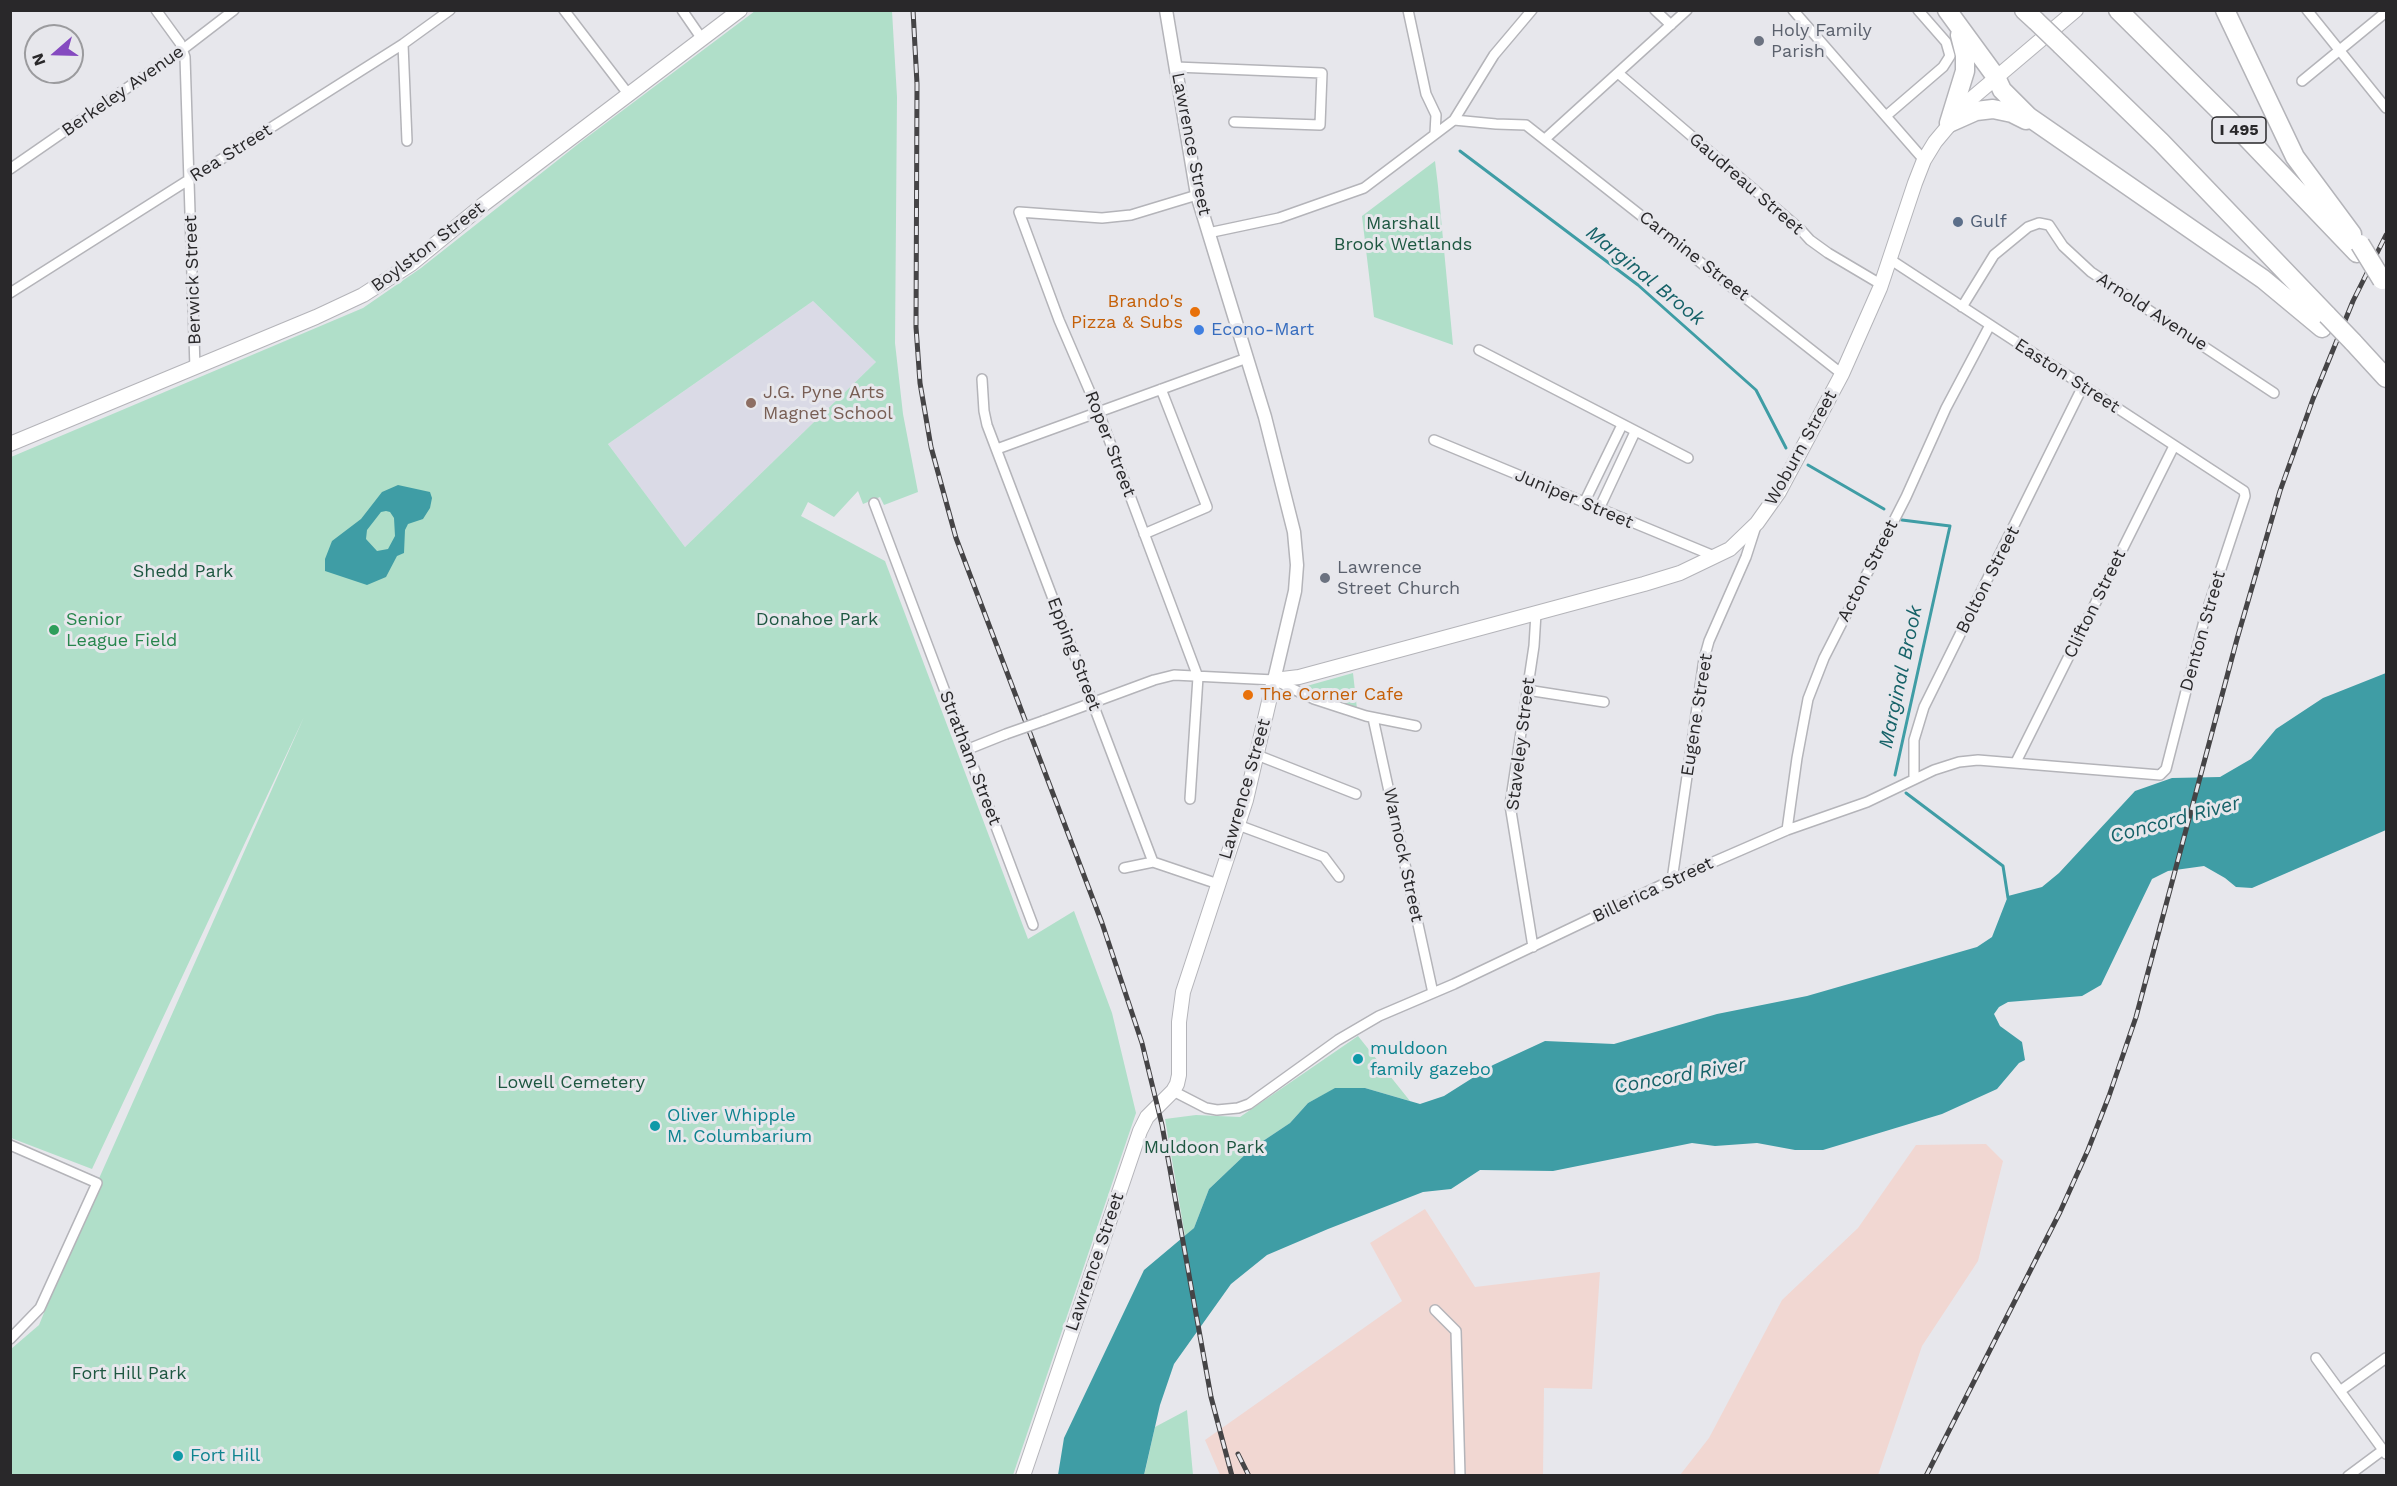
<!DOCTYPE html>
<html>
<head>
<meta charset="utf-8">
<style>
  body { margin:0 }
  #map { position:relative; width:2397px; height:1486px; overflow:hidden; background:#e7e7ec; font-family:"Work Sans",sans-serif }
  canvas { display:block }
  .frame { position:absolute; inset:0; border:12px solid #29282a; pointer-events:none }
  .north { position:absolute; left:24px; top:24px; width:60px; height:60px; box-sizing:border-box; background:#e7e7ec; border:2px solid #9b9b9e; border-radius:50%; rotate:250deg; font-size:16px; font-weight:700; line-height:24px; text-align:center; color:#29282a }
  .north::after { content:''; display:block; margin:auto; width:21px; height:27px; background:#854ac0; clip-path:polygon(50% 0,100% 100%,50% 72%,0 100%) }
</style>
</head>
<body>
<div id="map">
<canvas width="2397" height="1486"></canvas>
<div class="frame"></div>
<div class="north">N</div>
</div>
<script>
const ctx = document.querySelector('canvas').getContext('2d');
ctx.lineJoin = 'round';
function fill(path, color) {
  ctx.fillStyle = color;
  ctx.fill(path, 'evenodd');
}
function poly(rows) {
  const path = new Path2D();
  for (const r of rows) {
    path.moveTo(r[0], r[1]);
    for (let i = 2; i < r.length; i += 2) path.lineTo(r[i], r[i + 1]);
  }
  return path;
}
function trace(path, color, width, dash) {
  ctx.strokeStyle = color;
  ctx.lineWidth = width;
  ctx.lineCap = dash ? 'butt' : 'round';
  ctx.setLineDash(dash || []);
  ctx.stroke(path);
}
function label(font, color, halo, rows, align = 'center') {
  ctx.font = font + ' "Work Sans",sans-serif';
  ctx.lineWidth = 6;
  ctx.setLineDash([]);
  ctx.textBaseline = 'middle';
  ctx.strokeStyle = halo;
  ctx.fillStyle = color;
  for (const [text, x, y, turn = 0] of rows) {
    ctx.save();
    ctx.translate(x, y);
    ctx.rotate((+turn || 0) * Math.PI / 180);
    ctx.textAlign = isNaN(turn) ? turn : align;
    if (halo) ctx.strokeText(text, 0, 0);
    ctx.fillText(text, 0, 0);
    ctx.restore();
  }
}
fill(poly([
  [1986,1144,2003,1161,1978,1261,1922,1346,1878,1475,1680,1475,1709,1438,1782,1300,1858,1228,1916,1145],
  [1425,1209,1475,1287,1600,1272,1592,1389,1544,1388,1543,1475,1220,1475,1205,1440,1402,1301,1370,1243]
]), '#f1d7d2');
fill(poly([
  [813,301,876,362,685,547,608,444]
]), '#dadae6');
fill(poly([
  [755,11,892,11,897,97,895,343,903,414,918,492,884,505,880,497,863,504,858,491,834,517,808,502,801,516,885,561,1028,939,1074,911,1112,1013,1136,1113,1013,1475,11,1475,11,1349,39,1325,97,1183,304,717,92,1169,11,1138,11,457,363,308,421,268,582,141],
  [813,301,876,362,685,547,608,444],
  [1435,161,1438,186,1453,345,1374,317,1362,216],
  [1353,673,1357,709,1303,687],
  [1358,1036,1410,1101,1365,1088,1336,1088,1308,1103,1290,1123,1251,1149,1209,1189,1194,1228,1185,1236,1165,1119,1196,1115,1240,1117],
  [1187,1410,1193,1475,1144,1476,1155,1427]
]), '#b0dfc9');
fill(poly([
  [398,485,430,492,432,498,430,508,423,519,408,524,405,530,404,553,397,556,386,577,367,585,325,571,325,559,332,541,361,519,382,492],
  [386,511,390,512,394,518,395,536,388,549,377,551,366,539,367,530,381,512],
  [2386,673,2386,830,2252,888,2236,887,2225,878,2204,866,2168,871,2152,879,2101,985,2082,996,2008,1002,1999,1007,1994,1014,2000,1026,2022,1042,2025,1060,2019,1063,1997,1089,1942,1114,1823,1150,1795,1150,1757,1143,1715,1146,1692,1143,1553,1171,1480,1170,1451,1189,1423,1192,1328,1229,1267,1255,1231,1284,1174,1364,1160,1405,1144,1475,1058,1475,1064,1438,1144,1270,1194,1228,1209,1189,1251,1149,1290,1123,1308,1103,1335,1088,1365,1088,1420,1104,1444,1096,1493,1065,1545,1041,1614,1044,1717,1014,1807,996,1977,947,1992,937,2008,896,2042,887,2059,873,2135,791,2172,778,2220,777,2251,759,2276,729,2323,698]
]), '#3f9da5');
trace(poly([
  [1460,151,1638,285,1756,390,1786,448],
  [1808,465,1884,509],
  [1895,775,1950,526,1902,520],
  [1906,793,2003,866,2008,898]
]), '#3f9da5', 3);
const minor = poly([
  [156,10,180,43,185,57,195,368],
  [564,10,629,95],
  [682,10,702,39],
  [1408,10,1426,94,1436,115,1435,133],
  [1655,10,1671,25],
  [1793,10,1924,160],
  [2307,10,2386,108],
  [403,44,407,141],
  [1176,67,1322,73,1320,125,1234,122],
  [1618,73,1800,229,1810,240,1828,253,1882,285],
  [2302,81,2386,12],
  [1886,116,1943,67,1950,56,1946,42,1918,10],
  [1454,120,1496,124,1526,125,1842,374],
  [1545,139,1687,10],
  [10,169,182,50,234,10],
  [1208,233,1279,218,1364,188,1454,120,1494,55,1532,10],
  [10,293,403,44,450,10],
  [1962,307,1994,255,2028,227,2039,223,2049,225,2063,246,2091,272,2274,393],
  [1479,350,1688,458],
  [982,379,984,411,987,425,1153,862,1218,884],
  [1434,440,1714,556],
  [997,449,1247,358],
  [874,503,1033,925],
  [1584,503,1622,425],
  [1599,509,1635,432],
  [1144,534,1207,507,1161,389],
  [1527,690,1604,702],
  [1373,718,1433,993],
  [1043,721,1154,680,1174,675,1274,680,1314,699,1366,716,1416,726],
  [966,750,1006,734],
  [1257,755,1356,794],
  [2016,762,2174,446],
  [1914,779,1914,740,1924,707,2083,386],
  [1190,799,1198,677,1099,413,1059,320,1019,212,1102,218,1131,215,1197,195],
  [1238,825,1324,857,1339,877],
  [1787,830,1797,758,1808,699,1824,658,1906,497,1946,408,1990,325],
  [1124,868,1153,862],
  [1672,880,1704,659,1709,641,1746,557,1756,526],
  [1533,947,1510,805,1534,646,1536,613],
  [1173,1091,1206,1108,1217,1110,1238,1108,1249,1104,1338,1040,1379,1016,1454,984,1672,880,1787,830,1867,802,1934,770,1959,762,1978,760,2160,775,2166,769,2205,617,2245,496,2244,491,1891,260],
  [10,1145,97,1183,40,1308,10,1339],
  [1435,1310,1456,1331,1460,1476],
  [2316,1358,2386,1454],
  [2340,1391,2386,1358],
  [2348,1476,2383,1450]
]);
const tertiary = poly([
  [1166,10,1197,195,1265,417,1294,532,1297,565,1295,591,1274,680]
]);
const secondary = poly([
  [10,444,316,317,363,295,411,264,484,204,740,10],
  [1023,1476,1140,1131,1147,1117,1173,1091,1177,1084,1179,1075,1179,1022,1183,992,1246,800,1274,680,1299,677,1644,584,1680,573,1730,549,1757,523,1779,492,1842,374,1880,288,1915,183,1924,160,1935,142,1971,99,2076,10]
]);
const motorway = poly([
  [1947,10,1996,77,2002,90,2029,117,2263,279,2322,328],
  [2024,10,2036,21],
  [2118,10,2244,135,2357,253],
  [2225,10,2295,157,2352,234],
  [2061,45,2161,142,2327,315],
  [1949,123,1965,71,1965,55,1960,35],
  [1949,123,1976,111,1993,109,2012,113,2026,120],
  [2353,342,2386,378]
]);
trace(minor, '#b4b4b9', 12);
trace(tertiary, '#b4b4b9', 15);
trace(secondary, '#b4b4b9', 16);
trace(motorway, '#b4b4b9', 21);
trace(minor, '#fff', 9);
trace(tertiary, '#fff', 12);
trace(secondary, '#fff', 14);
trace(motorway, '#fff', 18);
const rail = poly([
  [913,10,917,84,916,327,920,383,931,447,956,538,1102,923,1142,1043,1162,1125,1211,1397,1232,1476],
  [1238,1454,1249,1476],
  [1926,1476,2060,1212,2088,1150,2109,1096,2136,1017,2237,639,2280,491,2313,399,2353,301,2386,235]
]);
trace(rail, '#454446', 5);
trace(rail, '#e7e7ec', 3, [9]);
const minorBridge = poly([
  [1006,734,1043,721]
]);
const motorwayBridge = poly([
  [2036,21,2061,45],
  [2360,244,2382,280],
  [2327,315,2353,342]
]);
trace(minorBridge, '#b4b4b9', 12, []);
trace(motorwayBridge, '#b4b4b9', 21, []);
trace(minorBridge, '#fff', 9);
trace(motorwayBridge, '#fff', 18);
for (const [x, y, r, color] of [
  [1759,41,6,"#6b7280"],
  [1958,222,6,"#5c6f8a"],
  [1195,312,6,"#e8710a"],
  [1199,330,6,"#3f7fe0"],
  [751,403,6,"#8d6e63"],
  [1325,578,6,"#6b7280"],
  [54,630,6,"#2e9e5b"],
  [1248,695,6,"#e8710a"],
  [1358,1059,6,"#0f9aa8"],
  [655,1126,6,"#0f9aa8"],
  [178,1456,6,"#0f9aa8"]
]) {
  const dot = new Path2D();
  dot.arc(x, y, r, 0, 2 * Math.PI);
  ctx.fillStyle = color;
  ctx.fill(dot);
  trace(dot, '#e7e7ec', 2);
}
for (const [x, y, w] of [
  [2239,130,54]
]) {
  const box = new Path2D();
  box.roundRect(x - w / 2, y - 13, w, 26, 4.5);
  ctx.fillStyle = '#e7e7ec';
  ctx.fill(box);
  trace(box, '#29282a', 1.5);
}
label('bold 16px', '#29282a', null, [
  ["I 495",2239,130]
]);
label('18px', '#5b616d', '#e7e7ec', [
  ["Holy Family",1771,31],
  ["Parish",1771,52],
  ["Lawrence",1337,568],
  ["Street Church",1337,589]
], 'left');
label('18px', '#29282a', '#e7e7ec', [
  ["Berkeley Avenue",123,91,-35],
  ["Lawrence Street",1191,144,79],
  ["Rea Street",231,153,-32],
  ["Gaudreau Street",1746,184,41],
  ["Boylston Street",428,247,-37],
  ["Carmine Street",1694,256,38],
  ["Berwick Street",193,280,-92],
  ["Arnold Avenue",2152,312,33],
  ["Easton Street",2067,376,33],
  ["Roper Street",1110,444,69],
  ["Woburn Street",1801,448,-61],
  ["Juniper Street",1574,499,23],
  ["Acton Street",1868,571,-63],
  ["Bolton Street",1988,580,-63],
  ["Clifton Street",2095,604,-64],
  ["Denton Street",2203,631,-74],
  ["Epping Street",1074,654,69],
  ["Eugene Street",1697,715,-81],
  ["Staveley Street",1521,744,-83],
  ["Stratham Street",970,758,69],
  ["Lawrence Street",1245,789,-74],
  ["Warnock Street",1403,855,78],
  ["Billerica Street",1653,890,-25],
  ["Lawrence Street",1095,1262,-71]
]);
label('18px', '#4e5e75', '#e7e7ec', [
  ["Gulf",1970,222]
], 'left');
label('18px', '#1e5741', '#e7e7ec', [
  ["Marshall",1403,224],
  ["Brook Wetlands",1403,245],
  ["Shedd Park",183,572],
  ["Donahoe Park",817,620],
  ["Lowell Cemetery",571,1083],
  ["Muldoon Park",1204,1148],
  ["Fort Hill Park",129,1374]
]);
label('18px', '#c56008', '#e7e7ec', [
  ["Brando's",1183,302],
  ["Pizza & Subs",1183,323],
  ["The Corner Cafe",1260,695,"left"]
], 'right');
label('18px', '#366cbe', '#e7e7ec', [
  ["Econo-Mart",1211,330]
], 'left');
label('18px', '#785e54', '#e7e7ec', [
  ["J.G. Pyne Arts",763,393],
  ["Magnet School",763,414]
], 'left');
label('18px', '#27864d', '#e7e7ec', [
  ["Senior",66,620],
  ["League Field",66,641]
], 'left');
label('18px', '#0d838f', '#e7e7ec', [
  ["muldoon",1370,1049],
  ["family gazebo",1370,1070],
  ["Oliver Whipple",667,1116],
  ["M. Columbarium",667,1137],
  ["Fort Hill",190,1456]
], 'left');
label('italic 20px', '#166268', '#e7e7ec', [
  ["Marginal Brook",1645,276,39],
  ["Marginal Brook",1901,677,-78],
  ["Concord River",2175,820,-15],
  ["Concord River",1680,1076,-10]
]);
</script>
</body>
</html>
